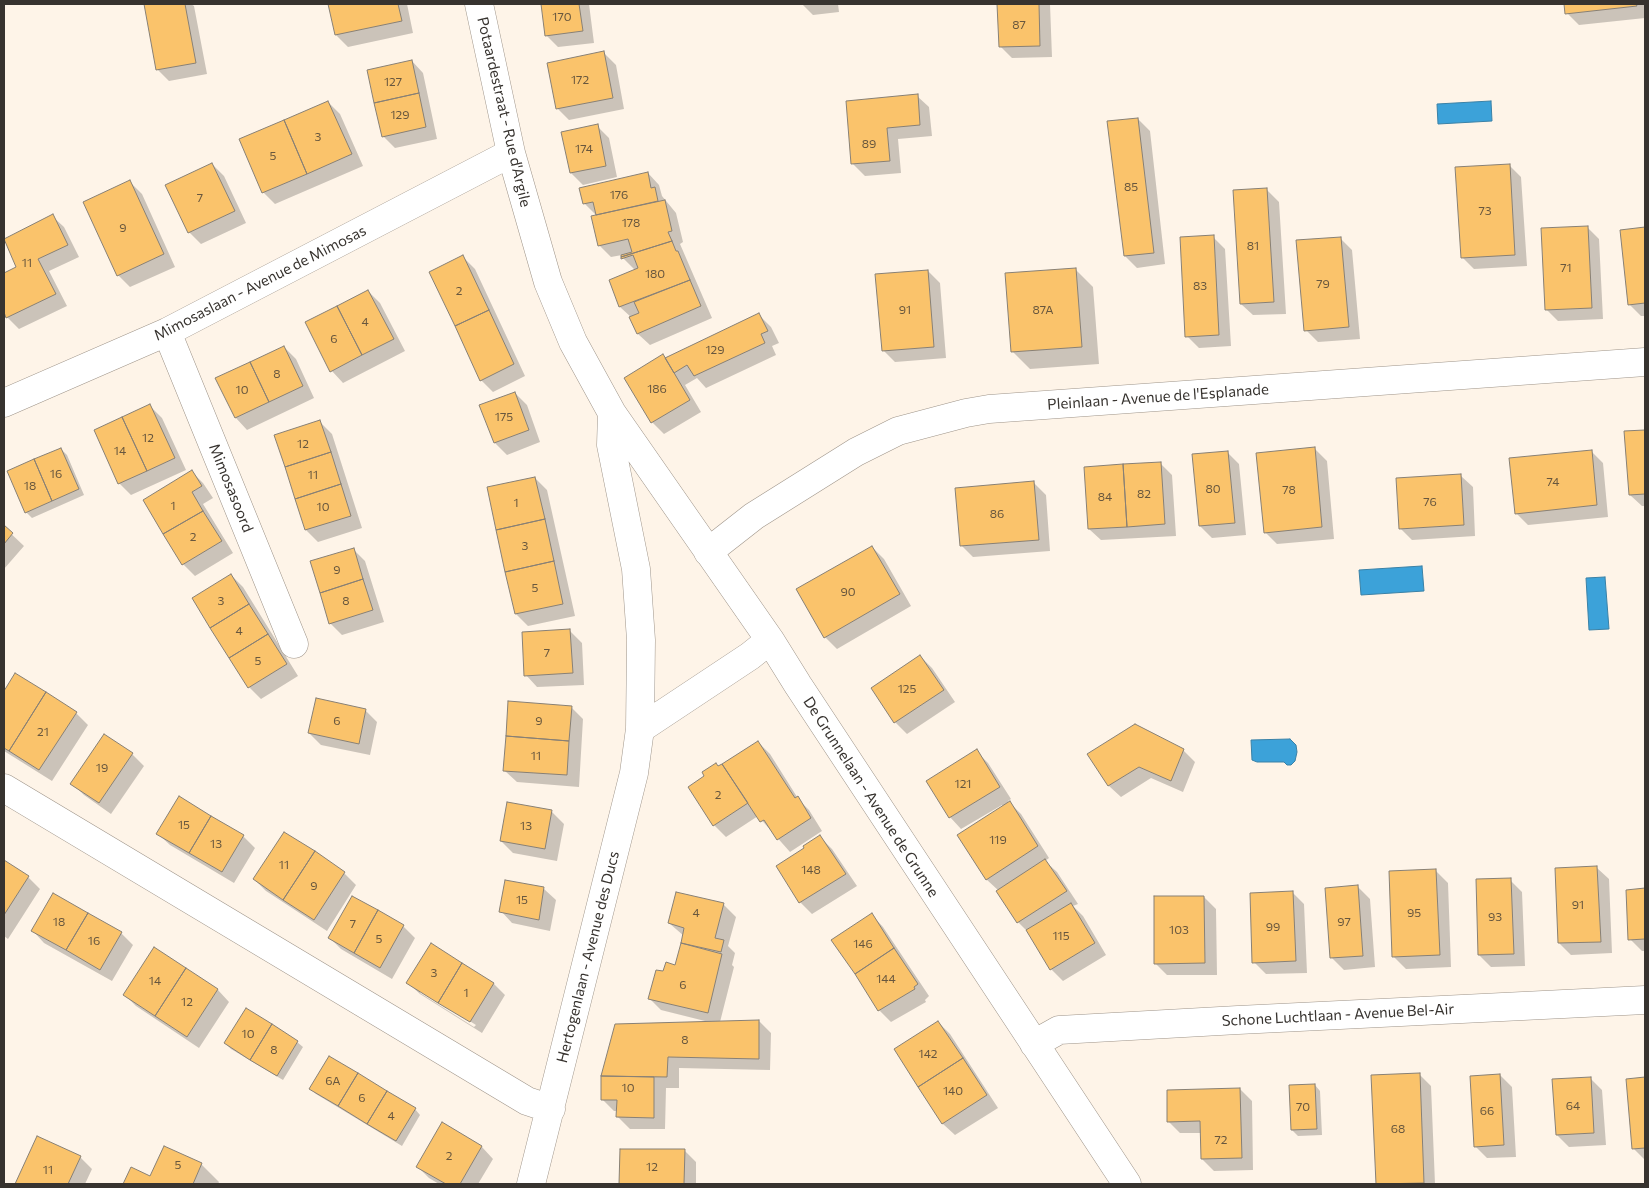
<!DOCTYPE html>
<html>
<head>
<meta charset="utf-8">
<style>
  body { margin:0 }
  #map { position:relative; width:1649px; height:1188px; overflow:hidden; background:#fef4e8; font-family:Commissioner,sans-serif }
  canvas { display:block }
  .frame { position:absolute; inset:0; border:5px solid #37332f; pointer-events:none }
</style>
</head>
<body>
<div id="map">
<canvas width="1649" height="1188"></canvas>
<div class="frame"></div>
</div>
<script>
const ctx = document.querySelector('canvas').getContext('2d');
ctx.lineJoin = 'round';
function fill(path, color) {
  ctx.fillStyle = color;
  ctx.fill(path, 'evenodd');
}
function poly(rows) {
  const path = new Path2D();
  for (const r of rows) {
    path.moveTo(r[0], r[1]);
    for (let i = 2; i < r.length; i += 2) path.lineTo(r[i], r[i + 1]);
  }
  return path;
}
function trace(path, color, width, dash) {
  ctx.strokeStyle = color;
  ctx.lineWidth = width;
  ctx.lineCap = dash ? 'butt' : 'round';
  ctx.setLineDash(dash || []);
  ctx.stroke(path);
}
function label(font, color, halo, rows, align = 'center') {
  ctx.font = font + ' Commissioner,sans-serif';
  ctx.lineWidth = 4;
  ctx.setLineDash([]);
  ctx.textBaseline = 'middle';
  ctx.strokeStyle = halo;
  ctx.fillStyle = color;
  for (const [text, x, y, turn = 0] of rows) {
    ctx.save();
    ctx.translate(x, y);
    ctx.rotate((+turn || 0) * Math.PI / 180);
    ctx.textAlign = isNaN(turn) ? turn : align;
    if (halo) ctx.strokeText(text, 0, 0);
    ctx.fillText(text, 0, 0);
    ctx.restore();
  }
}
const water = poly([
  [1491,101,1492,121,1438,124,1437,104,1491,101],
  [1422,566,1424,591,1361,595,1359,570,1422,566],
  [1605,577,1609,629,1589,630,1586,578,1605,577],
  [1290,739,1296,745,1297,752,1295,761,1291,765,1287,765,1284,762,1257,762,1252,760,1251,740,1290,739]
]);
fill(water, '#3ca2d9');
trace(water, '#3a81a6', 1);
fill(poly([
  [145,4,191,4,194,6,207,74,169,81,157,69],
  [330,4,407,4,413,33,348,47,336,35],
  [542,4,589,4,594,43,558,47,546,35],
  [802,4,838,4,839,12,813,15],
  [999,4,1050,4,1052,57,1012,58,1000,46],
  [1566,4,1645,4,1645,18,1579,25,1567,13],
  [604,53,616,65,624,109,569,120,557,108],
  [412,61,423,73,437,139,395,148,383,136],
  [917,96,929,107,932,136,898,139,901,173,865,176,853,164,847,102],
  [328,102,340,114,363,166,275,204,263,192],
  [1138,119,1150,131,1165,264,1137,268,1125,256],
  [597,126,609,138,617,177,583,185,571,173,563,133],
  [212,164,224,176,246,223,201,244,189,232],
  [1509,165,1521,177,1527,266,1474,269,1462,257],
  [648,173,659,185,662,196,676,213,683,242,680,244,712,318,650,345,638,334,632,318,620,307,610,280,635,270,623,258,622,255,611,257,599,245,597,216,584,203],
  [130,182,142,194,175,267,130,287,118,275],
  [1267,190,1279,202,1286,314,1253,315,1241,304],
  [52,216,64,227,79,257,49,271,67,306,19,329,7,317,4,309,4,275,18,268],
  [1587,227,1599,239,1603,319,1558,321,1546,309],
  [1645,228,1645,316,1641,316,1629,304,1621,231],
  [1213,237,1225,249,1231,346,1199,348,1187,336],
  [1340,238,1352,250,1360,339,1318,342,1306,330],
  [463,257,475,269,525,376,493,392,481,380],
  [1075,269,1093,287,1099,364,1030,369,1012,351],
  [928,271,940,283,946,358,895,362,883,350],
  [368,291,380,303,405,351,343,383,332,371],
  [759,315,771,327,779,343,772,346,776,355,706,388,697,378,685,385,701,412,664,434,652,422,665,359],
  [284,347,296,359,314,398,247,430,236,418,217,379],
  [515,393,527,405,540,442,507,455,495,443],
  [150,406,162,418,186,470,131,495,119,483],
  [320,422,332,434,362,528,318,542,306,530,276,436],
  [1645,431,1645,506,1642,506,1630,495,1625,432],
  [61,449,67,455,84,495,32,518,26,512],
  [1315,449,1327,461,1334,539,1277,544,1265,532],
  [1591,451,1603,463,1608,517,1528,525,1516,513],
  [1227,452,1239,464,1246,535,1212,538,1200,526],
  [1160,463,1172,475,1176,536,1101,540,1089,529],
  [192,472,203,483,213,498,203,504,233,553,195,576,183,564],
  [1461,476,1473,487,1475,536,1412,540,1400,528],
  [535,478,547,490,575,616,528,626,516,614,488,488],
  [1034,483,1046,495,1050,551,973,557,961,545],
  [4,527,24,546,4,569],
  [872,547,884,559,911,606,837,649,825,637],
  [353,549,365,561,384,622,342,635,330,623],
  [231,575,243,587,298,676,261,699,249,687],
  [570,631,582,643,584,685,537,687,526,675],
  [920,656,932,668,955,702,907,734,895,722,872,688],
  [16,675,76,713,88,725,52,781,4,751,4,693],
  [571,707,583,719,579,787,517,782,505,771],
  [365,710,377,722,370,755,321,745,309,733],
  [758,742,770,754,799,800,809,810,822,831,790,852,758,816,726,837,714,825,718,767],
  [1183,750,1195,762,1183,792,1151,778,1121,797,1109,786,1089,755],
  [976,751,988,763,1011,799,1008,801,1021,814,1049,858,1045,861,1057,872,1078,904,1073,906,1083,916,1106,955,1063,981,1051,969,1030,934,1018,922,999,891,986,879,1003,807,1002,805,961,829,950,817],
  [132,754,144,766,111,814,84,795,72,783],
  [552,812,564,824,557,861,513,853,501,841],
  [158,834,243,836,255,848,234,883,170,845],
  [820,837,832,849,857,886,812,914,800,902],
  [4,861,28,877,40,889,8,939,4,936],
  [1597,868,1609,879,1612,953,1571,955,1559,943],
  [1436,871,1448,883,1451,967,1406,969,1394,957],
  [344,873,356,885,327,931,266,891,254,879],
  [1510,880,1522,892,1525,966,1491,967,1479,955],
  [1358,887,1370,899,1375,967,1344,970,1332,958],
  [544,889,556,900,550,931,512,923,501,911],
  [1645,890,1645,951,1642,951,1630,939,1627,891],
  [1292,892,1304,904,1307,973,1266,974,1254,962],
  [677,893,724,905,736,917,728,946,735,953,732,965,734,967,720,1022,759,1021,771,1033,770,1070,679,1068,679,1088,666,1088,665,1129,630,1129,618,1117,618,1111,614,1111,602,1099,603,1076,709,1022,661,1010,649,998,664,973,676,966,684,936,669,923],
  [54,894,121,933,133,945,112,981,44,943,33,931],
  [353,897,403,926,415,938,392,979,341,949,330,938],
  [1204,897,1216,909,1217,975,1167,975,1155,963],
  [872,915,883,927,929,996,925,1000,926,1002,891,1022,879,1010],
  [408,983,494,984,505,995,482,1033,420,994],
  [420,990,476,1025,474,1027,420,993],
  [218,990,229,1002,199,1048,136,1006,125,995],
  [938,1022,950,1034,998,1108,955,1135,943,1124],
  [297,1042,303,1047,283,1080,231,1049,225,1043],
  [1419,1074,1431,1086,1435,1184,1377,1184],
  [1500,1075,1512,1087,1516,1157,1487,1158,1475,1146],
  [1590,1078,1602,1090,1606,1145,1569,1147,1557,1135],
  [1645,1078,1645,1160,1634,1149,1627,1080],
  [1315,1085,1320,1091,1322,1135,1298,1136,1292,1130],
  [311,1089,415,1109,420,1115,402,1146,316,1094],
  [1240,1089,1252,1101,1253,1170,1214,1171,1202,1159,1202,1133,1180,1133,1168,1121],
  [38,1138,80,1157,92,1169,85,1184,17,1184],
  [482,1147,493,1159,478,1184,439,1184,429,1178,417,1166],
  [621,1150,684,1150,696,1162,696,1184,621,1184],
  [201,1164,219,1182,218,1184,125,1184,132,1169,151,1178]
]), '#0003');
const building = poly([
  [144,4,185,4,196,63,156,70,144,4],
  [328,4,398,4,402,21,335,35,328,4],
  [541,4,579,4,583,31,545,36,541,4],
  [997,4,1039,4,1040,46,999,47,997,4],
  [1564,4,1636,4,1637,6,1565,14,1564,4],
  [604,51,613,98,556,109,547,63,604,51],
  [412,60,419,93,374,103,367,70,412,60],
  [419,93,426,127,382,137,374,103,419,93],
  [918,94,920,125,887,128,890,161,851,164,846,101,918,94],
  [328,101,352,154,307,174,284,120,328,101],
  [1138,118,1154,253,1124,256,1107,121,1138,118],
  [284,120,307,174,262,193,239,139,284,120],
  [598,124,606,166,570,173,561,132,598,124],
  [212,163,235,211,188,233,165,185,212,163],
  [1510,164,1515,255,1461,258,1455,167,1510,164],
  [648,172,651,188,655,187,658,201,596,215,593,202,583,204,579,188,648,172],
  [130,180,164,254,117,276,83,202,130,180],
  [1267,188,1274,302,1240,304,1233,190,1267,188],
  [665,200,672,231,668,232,672,241,621,257,621,255,632,252,628,239,598,246,591,216,665,200],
  [53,214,68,245,38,259,56,294,6,318,4,312,4,273,16,267,4,239,53,214],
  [1588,226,1592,308,1545,310,1541,228,1588,226],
  [1645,227,1645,303,1628,305,1620,230,1645,227],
  [1214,235,1219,335,1185,337,1180,237,1214,235],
  [1341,237,1349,327,1304,331,1296,240,1341,237],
  [672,241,676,251,678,251,690,280,619,307,609,280,638,268,633,255,621,259,621,257,672,241],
  [463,255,489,310,455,326,429,272,463,255],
  [1076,268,1082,347,1011,352,1005,273,1076,268],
  [928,270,934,347,882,351,875,274,928,270],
  [690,280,701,306,637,334,629,317,639,313,634,302,690,280],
  [368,290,394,339,362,355,337,306,368,290],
  [337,306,362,355,330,372,305,322,337,306],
  [489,310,514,364,480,381,455,326,489,310],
  [759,313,768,331,761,334,765,343,694,376,687,365,674,373,665,358,759,313],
  [284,346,303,386,269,402,250,362,284,346],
  [663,354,690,400,651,423,624,378,663,354],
  [250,362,269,402,235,418,215,378,250,362],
  [515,392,529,430,494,443,479,405,515,392],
  [150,404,175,458,147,471,122,417,150,404],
  [122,417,147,471,118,484,94,430,122,417],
  [320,420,331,452,285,467,274,435,320,420],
  [1645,430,1645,494,1629,495,1624,431,1645,430],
  [1315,447,1322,527,1264,533,1256,453,1315,447],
  [61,448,79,489,52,501,34,459,61,448],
  [1592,450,1597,505,1515,514,1509,458,1592,450],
  [1228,451,1235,523,1199,526,1192,454,1228,451],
  [331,452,341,484,295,499,285,467,331,452],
  [34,459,52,501,25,513,7,471,34,459],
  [1161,462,1165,524,1127,527,1123,464,1161,462],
  [1123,464,1127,527,1088,529,1084,467,1123,464],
  [192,470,202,486,192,492,203,511,163,534,143,500,192,470],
  [1461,474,1464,525,1399,529,1396,478,1461,474],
  [535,477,545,519,496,530,487,487,535,477],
  [1034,481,1039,540,960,546,955,488,1034,481],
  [341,484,351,516,305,530,295,499,341,484],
  [203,511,222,541,182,565,163,534,203,511],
  [545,519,554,561,505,572,496,530,545,519],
  [4,525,13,533,4,544,4,525],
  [872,546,900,594,824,638,796,589,872,546],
  [354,548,363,579,320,593,310,561,354,548],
  [554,561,563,604,515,614,505,572,554,561],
  [231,574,249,604,210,628,192,598,231,574],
  [363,579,373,610,329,624,320,593,363,579],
  [249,604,268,634,229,658,210,628,249,604],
  [570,629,573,673,524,676,522,632,570,629],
  [268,634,287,664,248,688,229,658,268,634],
  [920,655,944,690,894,723,871,688,920,655],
  [15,673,46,692,9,751,4,748,4,691,15,673],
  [46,692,77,712,39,770,9,751,46,692],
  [316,698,366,709,359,744,308,733,316,698],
  [508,701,572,706,569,741,506,736,508,701],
  [1135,724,1184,749,1171,781,1139,767,1108,786,1087,754,1135,724],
  [104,734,133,753,99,803,70,784,104,734],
  [506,736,569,741,567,775,503,771,506,736],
  [758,741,795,798,798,796,811,818,777,840,764,820,760,822,722,764,758,741],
  [977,749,1000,787,949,818,926,781,977,749],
  [716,763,718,766,722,764,748,803,713,826,688,787,704,776,702,772,716,763],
  [179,796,211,816,189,853,156,834,179,796],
  [1010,801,1038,846,986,880,957,835,1010,801],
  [507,802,552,810,545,849,500,841,507,802],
  [211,816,244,835,222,872,189,853,211,816],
  [284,832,315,851,283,900,253,879,284,832],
  [820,835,846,874,799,903,776,866,804,848,803,846,820,835],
  [315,851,345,872,314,920,283,900,315,851],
  [1045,859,1067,891,1017,923,996,891,1045,859],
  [4,860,29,876,4,915,4,860],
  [1597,866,1601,942,1558,943,1555,868,1597,866],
  [1436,869,1440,955,1392,957,1389,871,1436,869],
  [1511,878,1514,954,1478,955,1476,879,1511,878],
  [505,880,544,887,539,920,499,912,505,880],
  [1358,885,1363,956,1330,958,1325,888,1358,885],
  [1645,888,1645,939,1628,940,1626,890,1645,888],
  [1293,891,1296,961,1252,963,1250,893,1293,891],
  [676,892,724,903,715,938,724,940,721,952,681,943,684,928,668,923,676,892],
  [53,893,88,913,66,950,31,931,53,893],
  [352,896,378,910,354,953,328,938,352,896],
  [1154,896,1204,896,1205,963,1154,964,1154,896],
  [1071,903,1095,943,1050,970,1026,930,1071,903],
  [378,910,404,925,380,968,354,953,378,910],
  [88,913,122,932,100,970,66,950,88,913],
  [872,913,894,948,855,974,831,940,872,913],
  [431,943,462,963,438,1003,406,983,431,943],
  [681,943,722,954,708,1013,648,999,656,970,663,971,666,962,675,965,681,943],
  [154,947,186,968,155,1016,123,995,154,947],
  [894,948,918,984,914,987,915,989,878,1011,855,974,894,948],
  [462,963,494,983,470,1022,438,1003,462,963],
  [186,968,218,989,187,1037,155,1016,186,968],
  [246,1008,272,1024,250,1060,224,1043,246,1008],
  [759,1020,759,1059,668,1057,667,1077,601,1076,615,1024,759,1020],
  [938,1021,963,1058,918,1087,894,1049,938,1021],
  [272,1024,298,1041,277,1076,250,1060,272,1024],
  [329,1056,358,1073,338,1106,309,1089,329,1056],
  [963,1058,987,1095,942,1124,918,1087,963,1058],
  [358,1073,387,1091,367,1124,338,1106,358,1073],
  [1420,1073,1424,1183,1376,1184,1371,1075,1420,1073],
  [1500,1074,1504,1145,1474,1147,1470,1076,1500,1074],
  [601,1076,654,1077,654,1118,616,1117,617,1100,601,1100,601,1076],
  [1591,1077,1594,1133,1556,1135,1552,1079,1591,1077],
  [1645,1077,1645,1148,1632,1149,1626,1079,1645,1077],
  [1315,1084,1317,1129,1291,1130,1289,1085,1315,1084],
  [1240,1088,1242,1158,1201,1159,1200,1121,1167,1122,1167,1090,1240,1088],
  [387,1091,416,1108,396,1141,367,1124,387,1091],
  [442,1122,482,1146,460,1184,446,1184,416,1167,442,1122],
  [37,1136,81,1156,68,1184,15,1184,37,1136],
  [164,1146,202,1163,193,1184,123,1184,131,1167,150,1176,164,1146],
  [620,1149,685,1149,684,1184,619,1184,620,1149]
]);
fill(building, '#fac36b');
trace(building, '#888075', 1);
const minor = poly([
  [479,4,511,153,548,282,573,342,612,413,770,640,798,685,1127,1184],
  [167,332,294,644],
  [4,403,167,332,511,153],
  [708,552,754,516,856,452,898,431,966,413,989,409,1645,362],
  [640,729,750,656,770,640],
  [4,788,527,1101,551,1109],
  [1034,1044,1059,1030,1238,1020,1645,1000],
  [531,1184,634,773,640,729,641,640,636,569,611,445,612,413]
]);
trace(minor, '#9e9489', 29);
trace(minor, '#fff', 28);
label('12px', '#68573e', null, [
  ["170",562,17],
  ["87",1019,25],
  ["172",580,80],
  ["127",393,82],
  ["129",400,115],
  ["3",318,137],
  ["89",869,144],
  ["174",584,149],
  ["5",273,156],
  ["85",1131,187],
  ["176",619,195],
  ["7",200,198],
  ["73",1485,211],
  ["178",631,223],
  ["9",123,228],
  ["81",1253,246],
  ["11",27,263],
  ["71",1566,268],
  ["180",655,274],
  ["79",1323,284],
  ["83",1200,286],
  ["2",459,291],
  ["91",905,310],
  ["87A",1043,310],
  ["4",365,322],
  ["6",334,339],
  ["129",715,350],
  ["8",277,374],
  ["186",657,389],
  ["10",242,390],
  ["175",504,417],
  ["12",148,438],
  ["12",303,444],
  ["14",120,451],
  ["16",56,474],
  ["11",313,475],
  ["74",1553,482],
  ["18",30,486],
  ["80",1213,489],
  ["78",1289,490],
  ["82",1144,494],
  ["84",1105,497],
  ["76",1430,502],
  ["1",516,503],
  ["1",173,506],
  ["10",323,507],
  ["86",997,514],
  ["2",193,537],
  ["3",525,546],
  ["9",337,570],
  ["5",535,588],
  ["90",848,592],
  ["3",221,601],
  ["8",346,601],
  ["4",239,631],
  ["7",547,653],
  ["5",258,661],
  ["125",907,689],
  ["6",337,721],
  ["9",539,721],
  ["21",43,732],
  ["11",536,756],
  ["19",102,768],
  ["121",963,784],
  ["2",718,795],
  ["15",184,825],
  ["13",526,826],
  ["119",998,840],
  ["13",216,844],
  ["11",284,865],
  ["148",811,870],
  ["9",314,886],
  ["15",522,900],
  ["91",1578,905],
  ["4",696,913],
  ["95",1414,913],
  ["93",1495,917],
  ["18",59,922],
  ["97",1344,922],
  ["7",353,924],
  ["99",1273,927],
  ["103",1179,930],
  ["115",1061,936],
  ["5",379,939],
  ["16",94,941],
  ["146",863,944],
  ["3",434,973],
  ["144",886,979],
  ["14",155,981],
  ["6",683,985],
  ["1",466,993],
  ["12",187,1002],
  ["10",248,1034],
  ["8",685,1040],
  ["8",274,1050],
  ["142",928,1054],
  ["6A",333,1081],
  ["10",628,1088],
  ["140",953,1091],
  ["6",362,1098],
  ["64",1573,1106],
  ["70",1303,1107],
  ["66",1487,1111],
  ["4",391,1116],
  ["68",1398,1129],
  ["72",1221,1140],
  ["2",449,1156],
  ["5",178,1165],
  ["12",652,1167],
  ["11",48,1170]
]);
label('15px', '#37332f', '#fff', [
  ["Potaardestraat - Rue d'Argile",504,112,77],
  ["Mimosaslaan - Avenue de Mimosas",260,283,-27],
  ["Pleinlaan - Avenue de l'Esplanade",1158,397,-4],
  ["Mimosasoord",231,488,68],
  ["De Grunnelaan - Avenue de Grunne",871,797,57],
  ["Hertogenlaan - Avenue des Ducs",588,957,-76],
  ["Schone Luchtlaan - Avenue Bel-Air",1338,1015,-3]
]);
</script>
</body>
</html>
